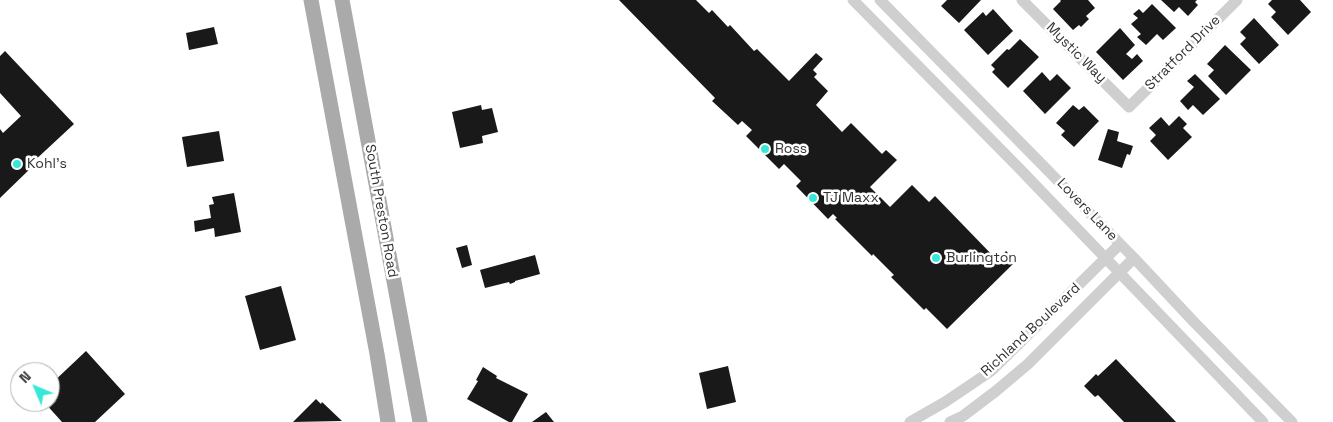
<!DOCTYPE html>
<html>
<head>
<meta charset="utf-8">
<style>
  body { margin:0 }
  #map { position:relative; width:1333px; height:422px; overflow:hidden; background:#fff; font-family:"Space Grotesk",sans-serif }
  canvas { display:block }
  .north { position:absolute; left:10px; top:362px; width:50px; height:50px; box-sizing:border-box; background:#fff; border:1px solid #adadad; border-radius:50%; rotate:315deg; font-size:14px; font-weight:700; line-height:20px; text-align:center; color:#323232 }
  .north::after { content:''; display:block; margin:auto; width:18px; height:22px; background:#35e8d7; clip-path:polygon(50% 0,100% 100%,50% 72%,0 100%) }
</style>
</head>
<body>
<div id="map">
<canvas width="1333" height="422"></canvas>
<div class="north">N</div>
</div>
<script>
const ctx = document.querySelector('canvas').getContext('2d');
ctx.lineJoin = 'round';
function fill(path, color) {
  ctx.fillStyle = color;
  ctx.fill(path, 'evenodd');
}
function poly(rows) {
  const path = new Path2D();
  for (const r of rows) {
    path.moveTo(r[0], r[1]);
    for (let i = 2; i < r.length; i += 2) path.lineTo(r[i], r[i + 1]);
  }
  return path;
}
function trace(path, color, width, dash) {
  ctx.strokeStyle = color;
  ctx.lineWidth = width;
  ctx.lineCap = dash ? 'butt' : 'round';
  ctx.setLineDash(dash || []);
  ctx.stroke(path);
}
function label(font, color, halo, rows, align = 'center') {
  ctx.font = font + ' "Space Grotesk",sans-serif';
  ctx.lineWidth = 5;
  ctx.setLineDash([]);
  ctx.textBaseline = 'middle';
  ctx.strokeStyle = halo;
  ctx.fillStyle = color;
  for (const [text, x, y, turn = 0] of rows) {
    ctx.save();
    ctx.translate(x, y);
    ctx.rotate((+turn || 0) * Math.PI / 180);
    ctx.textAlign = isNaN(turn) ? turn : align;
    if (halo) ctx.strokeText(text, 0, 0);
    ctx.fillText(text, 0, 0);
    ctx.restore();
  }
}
fill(poly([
  [619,0,696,0,709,13,712,10,728,27,730,25,754,51,757,49,789,81,816,53,823,59,813,70,817,74,814,77,828,91,816,105,842,132,851,123,882,154,886,150,897,160,870,187,890,207,912,185,929,202,935,196,997,260,1006,251,1016,261,947,329,926,308,924,310,891,277,894,275,873,254,872,256,835,219,837,218,833,214,828,219,796,186,801,181,784,164,779,169,746,136,752,130,742,121,738,125,712,101,715,98],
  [947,0,981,0,959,23,941,6],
  [1060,0,1088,0,1095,8,1086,16,1089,19,1081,27,1079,25,1073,30,1053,9,1061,1],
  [1161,0,1197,0,1195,2,1198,5,1188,16,1179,7,1174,12],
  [1272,0,1300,0,1311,12,1288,35,1271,17,1276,12,1268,4],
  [1152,4,1176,28,1163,40,1157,34,1146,45,1137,37,1141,34,1131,24,1138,18,1133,14,1139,9,1143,13],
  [993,9,1013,31,988,55,964,30,983,12,986,16],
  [1254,18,1279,45,1259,64,1240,44,1246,38,1240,32],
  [214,27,218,44,189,50,186,33],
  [1120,28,1135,45,1126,54,1132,59,1137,54,1143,61,1123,80,1096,52],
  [1020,39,1039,57,1008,88,992,72,995,69,991,65,1007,49,1009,50],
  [1225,45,1251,70,1226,95,1208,76,1214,70,1207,64],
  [5,51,74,124,32,163,34,165,0,198,0,129,3,133,21,116,0,93,0,56],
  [1042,72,1050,81,1057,74,1071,88,1045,114,1023,91],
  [1195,74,1220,99,1203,115,1193,105,1188,110,1180,101,1194,87,1187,81],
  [481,105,482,110,492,108,498,132,482,136,483,143,460,148,452,112],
  [1073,105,1079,110,1084,106,1099,121,1074,147,1061,135,1065,131,1056,123],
  [1179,116,1187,124,1183,128,1192,137,1168,160,1150,141,1156,135,1149,128,1161,117,1169,126],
  [1108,129,1119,132,1117,141,1133,146,1130,155,1127,154,1122,168,1098,160],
  [219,131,224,161,187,167,182,137],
  [234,193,241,232,215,237,214,228,195,232,194,221,211,218,209,205,214,204,212,197],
  [467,245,472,265,462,268,456,248],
  [535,255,540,274,515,281,515,282,510,284,509,282,485,288,480,270],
  [281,286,296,340,260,350,245,296],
  [86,351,125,394,95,422,62,422,44,402,50,402,50,385],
  [1116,359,1176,422,1124,422,1098,395,1095,397,1084,386,1096,374,1098,376],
  [728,366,736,402,707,409,699,373],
  [483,367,497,376,496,378,528,394,512,422,509,422,467,399,478,381,476,380],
  [316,399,321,404,322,402,342,421,293,422],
  [546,412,554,422,532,422]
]), '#191919');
trace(poly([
  [853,0,1017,166,1263,422],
  [880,0,1134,258,1194,322,1292,422],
  [1022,0,1129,107,1237,0],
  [910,422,945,402,991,371,1120,244],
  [950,422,963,416,996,391,1028,364,1134,258]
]), '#cfcfcf', 11);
trace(poly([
  [311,0,377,354,388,422],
  [342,0,420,422]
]), '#aaa', 15);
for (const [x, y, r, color] of [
  [765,149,5,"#35e8d7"],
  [17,164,5,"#35e8d7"],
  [813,198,5,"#35e8d7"],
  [936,258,5,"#35e8d7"]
]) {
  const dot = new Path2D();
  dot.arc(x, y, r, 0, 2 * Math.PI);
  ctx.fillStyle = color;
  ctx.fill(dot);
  trace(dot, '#fff', 2);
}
label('14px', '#323232', '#fff', [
  ["Mystic Way",1076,53,45],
  ["Stratford Drive",1183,53,-45],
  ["Lovers Lane",1087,210,46],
  ["South Preston Road",381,211,80],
  ["Richland Boulevard",1031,330,-43]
]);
label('14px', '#323232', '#fff', [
  ["Ross",775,149],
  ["Kohl's",27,164],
  ["TJ Maxx",823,198],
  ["Burlington",946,258]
], 'left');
</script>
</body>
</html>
